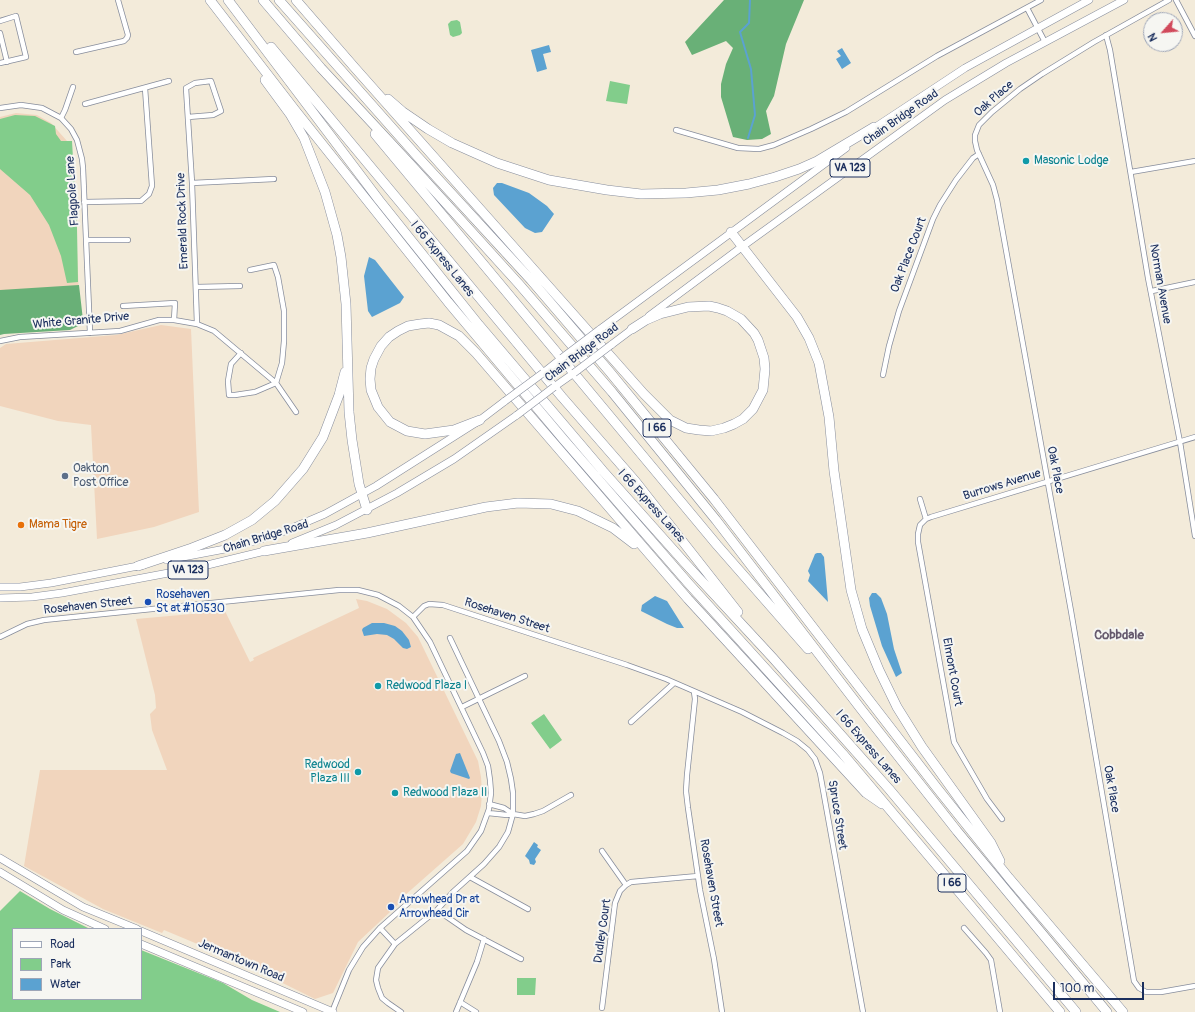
<!DOCTYPE html>
<html>
<head>
<meta charset="utf-8">
<style>
  body { margin:0 }
  #map { position:relative; width:1195px; height:1012px; overflow:hidden; background:#f3ebda; font-family:Pangolin,sans-serif }
  canvas { display:block }
  .legend { position:absolute; left:12px; top:928px; width:130px; height:72px; box-sizing:border-box; background:#f6f6f2; border:1px solid #9ea6b7; margin:0; padding:5px 7px; list-style:none; font-size:12px; color:#1b2f5e }
  .legend li { display:flex; align-items:center; gap:8px; height:20px }
  .legend b { width:20px; border:1px solid #9ea6b7 }
  .north { position:absolute; left:1143px; top:12px; width:40px; height:40px; box-sizing:border-box; background:#f6f6f2; border:1px solid #9ea6b7; border-radius:50%; rotate:243deg; font-size:11px; font-weight:700; line-height:16px; text-align:center; color:#1b2f5e }
  .north::after { content:''; display:block; margin:auto; width:14px; height:18px; background:#d1495b; clip-path:polygon(50% 0,100% 100%,50% 72%,0 100%) }
  .scale { position:absolute; left:1053px; top:982px; width:91px; height:18px; box-sizing:border-box; border:2px solid #1b2f5e; border-top:0; padding-left:5px; font-size:12px; line-height:14px; white-space:nowrap; color:#1b2f5e; -webkit-text-stroke:3px #f6f6f2; paint-order:stroke }
</style>
</head>
<body>
<div id="map">
<canvas width="1195" height="1012"></canvas>
<ul class="legend">
<li><b style="height:5px;background:#fff"></b>Road</li>
<li><b style="height:11px;background:#82cd8b"></b>Park</li>
<li><b style="height:11px;background:#5ba2d1"></b>Water</li>
</ul>
<div class="north">N</div>
<div class="scale">100 m</div>
</div>
<script>
const ctx = document.querySelector('canvas').getContext('2d');
ctx.lineJoin = 'round';
function fill(path, color) {
  ctx.fillStyle = color;
  ctx.fill(path, 'evenodd');
}
function poly(rows) {
  const path = new Path2D();
  for (const r of rows) {
    path.moveTo(r[0], r[1]);
    for (let i = 2; i < r.length; i += 2) path.lineTo(r[i], r[i + 1]);
  }
  return path;
}
function trace(path, color, width, dash) {
  ctx.strokeStyle = color;
  ctx.lineWidth = width;
  ctx.lineCap = dash ? 'butt' : 'round';
  ctx.setLineDash(dash || []);
  ctx.stroke(path);
}
function label(font, color, halo, rows, align = 'center') {
  ctx.font = font + ' Pangolin,sans-serif';
  ctx.lineWidth = 4;
  ctx.setLineDash([]);
  ctx.textBaseline = 'middle';
  ctx.strokeStyle = halo;
  ctx.fillStyle = color;
  for (const [text, x, y, turn = 0] of rows) {
    ctx.save();
    ctx.translate(x, y);
    ctx.rotate((+turn || 0) * Math.PI / 180);
    ctx.textAlign = isNaN(turn) ? turn : align;
    if (halo) ctx.strokeText(text, 0, 0);
    ctx.fillText(text, 0, 0);
    ctx.restore();
  }
}
fill(poly([
  [16,113,37,115,51,123,67,141,73,159,80,319,0,332,0,117],
  [161,325,191,329,199,512,154,527,97,539,91,425,58,421,0,406,0,348,6,344,116,335],
  [356,599,367,601,387,609,406,623,418,637,478,761,481,777,482,793,481,806,476,822,463,844,404,896,406,897,358,942,333,993,315,999,238,961,164,930,162,933,103,909,24,866,40,770,167,770,152,730,150,714,156,708,155,695,136,619,225,611,250,662,254,660,253,658,359,608]
]), '#f1d5bd');
fill(poly([
  [457,20,460,22,462,33,460,35,453,37,450,35,448,24,451,21],
  [610,81,630,85,627,104,606,101],
  [15,115,35,116,55,126,56,134,61,141,72,141,77,228,78,282,67,283,61,256,49,225,30,195,0,169,0,119],
  [544,714,562,740,550,749,531,723],
  [20,891,50,909,90,929,13,929,13,999,141,999,141,950,223,983,252,1000,280,1012,0,1012,0,911],
  [517,978,536,978,535,995,517,995]
]), '#82cd8b');
fill(poly([
  [724,0,804,0,786,44,774,96,766,111,771,134,762,139,747,140,733,137,721,97,721,84,726,64,733,48,726,41,692,55,685,42],
  [79,285,83,320,80,325,70,330,4,334,0,335,0,290]
]), '#69b077');
fill(poly([
  [549,45,551,52,543,54,547,69,537,72,531,50],
  [842,48,851,63,842,69,836,59,841,56,837,51],
  [497,183,502,183,529,193,547,206,554,214,542,232,535,233,525,228,494,195,493,188],
  [369,257,375,260,404,297,400,303,372,317,368,311,364,276],
  [817,553,821,553,824,557,828,602,808,581,810,575,808,571,815,554],
  [872,593,876,593,881,598,887,614,894,649,902,673,896,677,882,646,870,606,869,598],
  [655,596,667,601,684,628,677,628,667,624,641,611,642,605],
  [372,623,384,623,395,626,402,631,409,640,411,647,407,649,403,648,394,639,387,635,377,634,364,636,362,630,363,628],
  [460,753,470,778,469,779,451,773,450,771,456,754],
  [534,842,538,845,537,847,541,850,535,859,536,862,534,865,530,864,529,860,525,856]
]), '#5ba2d1');
trace(poly([
  [748,138,755,115,751,69,740,32,749,23,750,0]
]), '#5ba2d1', 2);
const minor = poly([
  [1169,0,1094,42,1042,74,1020,89,992,112,979,125,975,135,975,141,977,150,993,185,997,200,1071,611,1134,981,1139,988,1146,992,1161,992,1195,986],
  [1176,0,1195,36],
  [1027,8,1045,42],
  [0,21,16,16,26,57,0,63],
  [0,33,7,62],
  [1106,35,1110,50,1148,278,1180,442,1195,536],
  [76,52,124,41,127,38,128,35,118,0],
  [85,104,169,81],
  [0,108,21,105,42,108,61,118,71,129,77,140,82,159,83,168,90,333],
  [188,117,213,115,221,111,211,81,195,83,186,88,192,183,197,324],
  [61,118,65,110,73,87],
  [676,130,738,148,759,149,774,145,811,129,846,112,937,56,1041,0],
  [1131,172,1195,161],
  [192,183,274,179],
  [84,202,141,201,149,194,152,186,145,88],
  [87,240,128,240],
  [196,287,240,286],
  [1152,291,1195,282],
  [123,306,175,303,174,320],
  [0,341,20,337,120,331,159,320,174,320,197,324,214,331,276,383,296,412],
  [241,353,231,364,228,381,229,395,235,395,255,392,276,383,282,363,284,341,284,311,278,277,274,265,250,270],
  [883,375,889,346,899,311,933,219,940,205,956,180,973,158,979,154],
  [920,499,926,519],
  [413,617,424,606,429,604,443,605,627,665,666,679,742,712,783,733,797,741,808,750,815,759,820,773,863,1012],
  [0,637,27,624,44,620,339,590,358,590,378,595,399,606,413,617,430,642,483,753,488,766,490,780,491,793,489,809,481,831,467,851,380,928,363,947,349,970,332,1012],
  [694,692,695,699,687,775,686,791,688,808,700,890,714,959,722,1012],
  [462,707,525,676],
  [631,722,674,683],
  [488,813,507,815,513,814,504,808,489,804],
  [513,814,525,816,534,814,543,811,571,795],
  [1002,819,987,799,954,742,918,542,918,534,920,525,926,519,931,517,1195,437],
  [602,851,626,885],
  [470,877,528,909],
  [437,910,466,930,521,959],
  [380,928,395,944],
  [964,928,986,953,991,960,1000,1012],
  [460,1002,476,1012],
  [602,1008,615,903,620,891,626,885,631,882,698,876],
  [401,1012,388,1003,382,998,378,988,376,980,378,968,395,944,437,910,453,892,484,864,499,847,508,832,513,814,513,793,511,779,507,762,499,741,450,638],
  [456,1012,477,962,484,939]
]);
const secondary = poly([
  [0,858,83,907,137,929],
  [0,872,63,910,105,929],
  [141,931,333,1012],
  [141,944,303,1012]
]);
const primary = poly([
  [871,130,965,68,1089,0],
  [649,316,743,246,945,100,1006,63,1124,0],
  [599,330,846,148],
  [611,345,635,327],
  [543,373,562,358],
  [554,387,574,373],
  [292,543,336,525,397,493,454,459,517,415],
  [167,560,225,549,255,541,285,531,325,514,376,486,480,420,505,401],
  [0,587,20,587,51,583,143,565],
  [0,598,32,597,62,593,195,568,269,550]
]);
const motorway = poly([
  [210,0,295,110,448,302,564,440,689,584,843,754,1060,1012],
  [228,0,379,200,479,325,603,471,685,563,772,657,889,789,1076,1012],
  [263,0,321,68,413,167,518,283,612,392,716,520,861,709,957,831,1107,1012],
  [279,0,417,156,531,280,609,371,714,499,937,788,1009,878,1123,1012],
  [296,0,355,68,644,394,670,420,686,428,699,430,711,431,724,428,734,424,743,419,753,409,763,390,765,369,764,358,758,340,754,333,741,319,727,311,718,308,709,306,688,307,660,314,646,320,632,329],
  [271,47,562,397,636,482,738,612],
  [265,80,290,114,304,138,325,192,337,235,341,257,346,304,349,412,352,440,359,484,367,510],
  [388,99,403,112,428,129,452,143,497,163,549,180,607,190,641,194,686,193,718,190,749,184,775,177,799,169,817,161,874,127],
  [375,134,717,545,808,649],
  [731,232,797,317,809,338,819,363,829,417,834,471,851,590,862,629,879,670,897,707,922,747,991,843,1000,861],
  [480,420,454,430,425,434,407,431,390,422,378,407,371,390,370,379,371,368,374,359,381,346,389,337,398,331,408,326,420,324,429,323,439,325,459,336,476,353,688,599,866,793,882,804],
  [264,551,367,533,486,507,518,503,551,504,578,511,613,528,634,544],
  [138,566,192,548,225,535,252,520,275,501,303,469,323,437,339,395,345,372]
]);
trace(minor, '#878d9c', 6);
trace(secondary, '#878d9c', 8);
trace(primary, '#878d9c', 8);
trace(motorway, '#878d9c', 10);
trace(minor, '#fff', 4.5);
trace(secondary, '#fff', 7);
trace(primary, '#fff', 7);
trace(motorway, '#fff', 9);
const primaryBridge = poly([
  [562,358,599,330],
  [574,373,611,345],
  [505,401,543,373],
  [517,415,554,387]
]);
trace(primaryBridge, '#878d9c', 8, []);
trace(primaryBridge, '#fff', 7);
for (const [x, y, r, color] of [
  [1026,161,4,"#0f9aa8"],
  [65,476,4,"#5c6f8a"],
  [21,525,4,"#e8710a"],
  [148,602,4,"#1a4fb4"],
  [378,686,4,"#0f9aa8"],
  [358,772,4,"#0f9aa8"],
  [395,793,4,"#0f9aa8"],
  [391,907,4,"#1a4fb4"]
]) {
  const dot = new Path2D();
  dot.arc(x, y, r, 0, 2 * Math.PI);
  ctx.fillStyle = color;
  ctx.fill(dot);
  trace(dot, '#f6f6f2', 1.5);
}
for (const [x, y, w] of [
  [850,168,40],
  [657,428,28],
  [188,570,40],
  [952,883,28]
]) {
  const box = new Path2D();
  box.roundRect(x - w / 2, y - 9, w, 18, 3);
  ctx.fillStyle = '#f6f6f2';
  ctx.fill(box);
  trace(box, '#1b2f5e', 1);
}
label('bold 11px', '#1b2f5e', null, [
  ["VA 123",850,168],
  ["I 66",657,428],
  ["VA 123",188,570],
  ["I 66",952,883]
]);
label('12px', '#1b2f5e', '#f6f6f2', [
  ["Oak Place",994,99,-41],
  ["Chain Bridge Road",901,118,-35],
  ["Flagpole Lane",73,191,-94],
  ["Emerald Rock Drive",183,221,-92],
  ["Oak Place Court",909,255,-69],
  ["I 66 Express Lanes",442,259,51],
  ["Norman Avenue",1160,284,80],
  ["White Granite Drive",81,321,-5],
  ["Chain Bridge Road",582,353,-37],
  ["Oak Place",1055,470,79],
  ["Burrows Avenue",1002,485,-17],
  ["I 66 Express Lanes",651,506,48],
  ["Chain Bridge Road",266,537,-17],
  ["Rosehaven Street",88,606,-6],
  ["Rosehaven Street",507,616,18],
  ["Elmont Court",952,672,80],
  ["I 66 Express Lanes",868,747,49],
  ["Oak Place",1111,789,80],
  ["Spruce Street",837,815,81],
  ["Rosehaven Street",711,883,80],
  ["Dudley Court",603,931,-82],
  ["Jermantown Road",241,961,23]
]);
label('12px', '#0d838f', '#f6f6f2', [
  ["Masonic Lodge",1034,161],
  ["Redwood Plaza I",386,686],
  ["Redwood",350,765,"right"],
  ["Plaza III",350,779,"right"],
  ["Redwood Plaza II",403,793]
], 'left');
label('12px', '#4e5e75', '#f6f6f2', [
  ["Oakton",73,469],
  ["Post Office",73,483]
], 'left');
label('12px', '#c56008', '#f6f6f2', [
  ["Mama Tigre",29,525]
], 'left');
label('12px', '#164399', '#f6f6f2', [
  ["Rosehaven",156,595],
  ["St at #10530",156,609],
  ["Arrowhead Dr at",399,900],
  ["Arrowhead Cir",399,914]
], 'left');
label('bold 13px', '#665a6e', '#f6f6f2', [
  ["Cobbdale",1119,636]
]);
</script>
</body>
</html>
